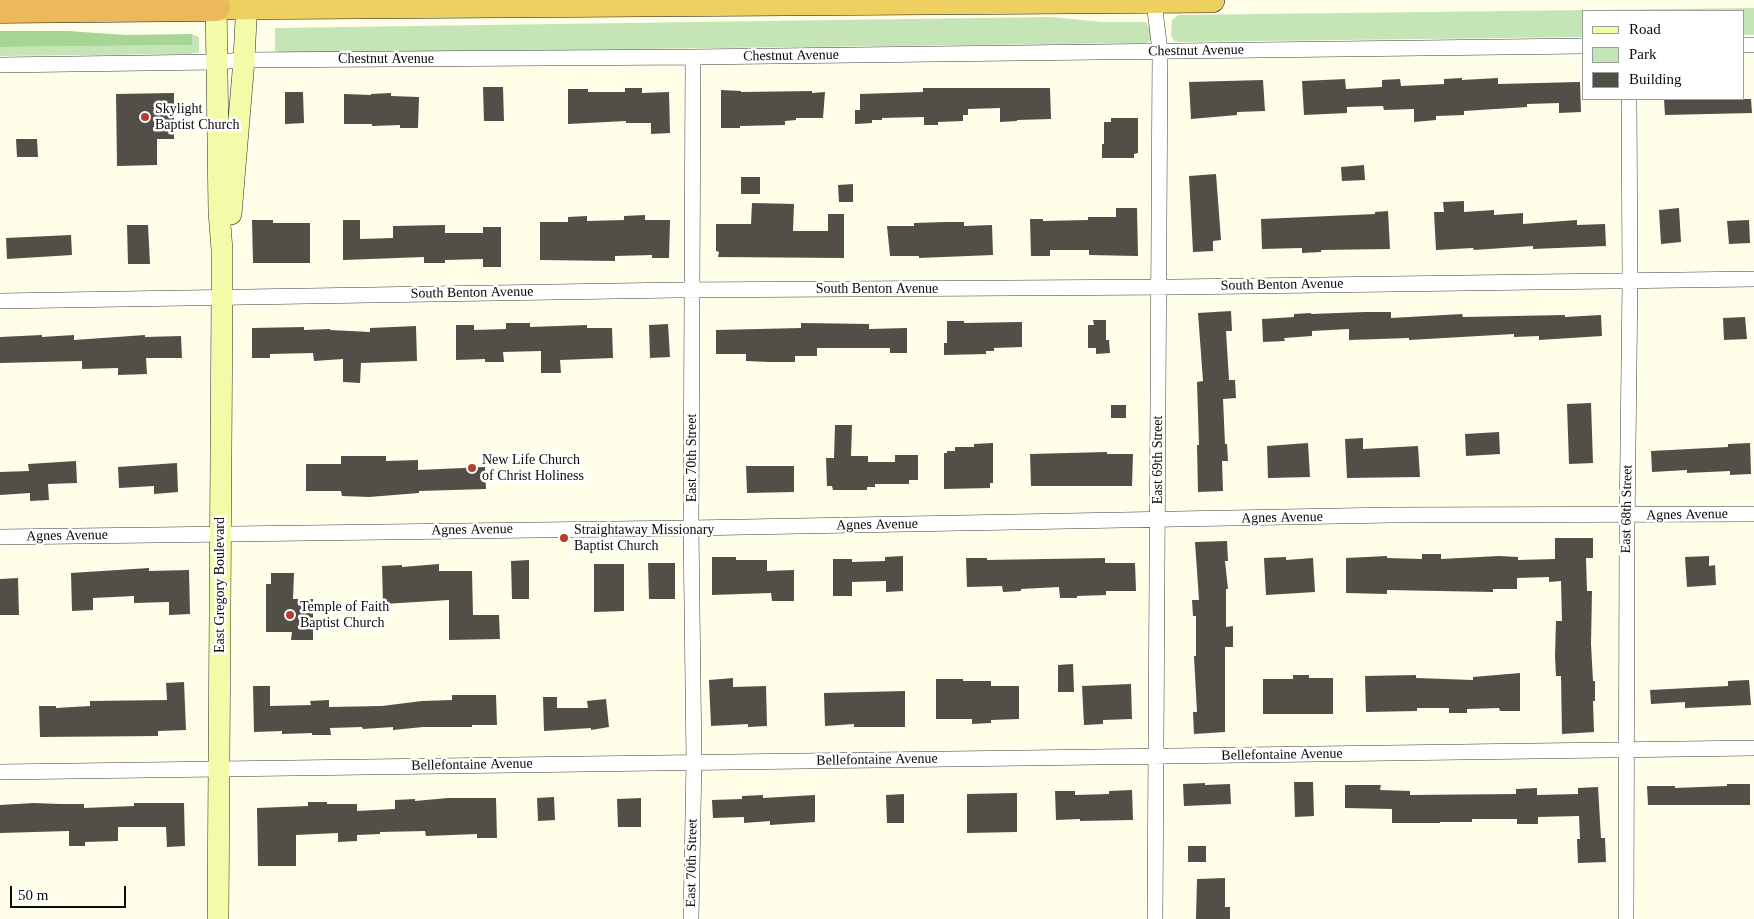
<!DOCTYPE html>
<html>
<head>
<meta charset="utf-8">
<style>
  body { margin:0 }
  #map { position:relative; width:1754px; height:919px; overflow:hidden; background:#fefee9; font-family:"Times New Roman",serif }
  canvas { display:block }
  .legend { position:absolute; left:1582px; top:10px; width:162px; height:90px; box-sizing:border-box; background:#fff; border:1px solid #9d9d9d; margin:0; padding:6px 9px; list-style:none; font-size:15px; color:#0a0a0a }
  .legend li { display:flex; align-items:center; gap:10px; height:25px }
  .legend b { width:25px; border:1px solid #9d9d9d }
  .scale { position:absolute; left:10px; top:886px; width:116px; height:22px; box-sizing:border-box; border:2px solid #0a0a0a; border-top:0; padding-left:6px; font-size:15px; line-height:18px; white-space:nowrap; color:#0a0a0a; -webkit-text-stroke:4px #fff; paint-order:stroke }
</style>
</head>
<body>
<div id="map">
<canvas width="1754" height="919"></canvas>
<ul class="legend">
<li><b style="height:6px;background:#f3faa8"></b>Road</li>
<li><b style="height:14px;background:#c5e5b6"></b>Park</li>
<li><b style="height:14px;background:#524e48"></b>Building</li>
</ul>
<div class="scale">50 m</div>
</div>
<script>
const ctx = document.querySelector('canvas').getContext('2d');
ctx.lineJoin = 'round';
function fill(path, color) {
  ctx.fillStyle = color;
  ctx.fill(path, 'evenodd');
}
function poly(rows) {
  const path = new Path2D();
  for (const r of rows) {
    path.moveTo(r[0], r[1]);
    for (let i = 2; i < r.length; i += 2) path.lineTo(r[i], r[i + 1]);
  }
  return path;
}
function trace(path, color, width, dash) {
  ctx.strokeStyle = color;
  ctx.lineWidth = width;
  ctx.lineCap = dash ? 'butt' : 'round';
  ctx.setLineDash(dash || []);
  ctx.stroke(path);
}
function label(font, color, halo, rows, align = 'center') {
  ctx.font = font + ' "Times New Roman",serif';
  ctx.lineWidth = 5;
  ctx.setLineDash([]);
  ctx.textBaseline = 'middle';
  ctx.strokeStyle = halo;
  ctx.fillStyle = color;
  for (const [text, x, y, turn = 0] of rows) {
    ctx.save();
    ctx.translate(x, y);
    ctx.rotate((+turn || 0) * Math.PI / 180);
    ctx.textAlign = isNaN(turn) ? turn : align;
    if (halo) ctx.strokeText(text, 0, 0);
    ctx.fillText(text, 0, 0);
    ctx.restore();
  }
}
fill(poly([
  [1754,8,1754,35,1743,35,1743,11,1583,11,1583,37,1179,42,1174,41,1171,36,1172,20,1178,15],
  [1051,17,1102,22,1146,22,1150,29,1151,39,1150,41,1146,43,292,53,275,51,275,28],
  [192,34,199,37,199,52,190,54,0,56,0,47,192,45]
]), '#c5e5b6');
fill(poly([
  [0,31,68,31,126,35,192,34,192,45,0,47]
]), '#a6d596');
fill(poly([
  [1462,78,1462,80,1498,78,1498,84,1580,82,1581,112,1559,113,1559,103,1527,104,1527,107,1464,111,1464,115,1436,116,1436,120,1414,122,1414,109,1384,110,1383,106,1347,107,1347,113,1304,115,1302,81,1345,79,1346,89,1382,87,1382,80,1400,79,1401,86,1444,84,1444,79],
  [1263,80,1265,111,1237,112,1237,115,1191,119,1189,82],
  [483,87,503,87,504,121,484,121],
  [625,88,642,88,642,93,669,92,670,133,651,134,651,123,626,123,626,121,568,124,568,89,588,89,588,92,625,92],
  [923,88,1050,88,1051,119,1017,120,1017,121,1000,122,1000,108,968,109,968,115,963,115,963,121,938,122,938,125,924,125,924,117,882,118,882,120,872,120,872,123,855,124,855,110,860,110,860,94,923,92],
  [721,90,741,91,741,92,812,91,812,93,825,92,823,118,796,118,796,120,785,121,785,125,740,126,740,128,721,128],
  [285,92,303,92,304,123,285,124],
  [174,93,174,139,157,139,157,165,117,166,116,94],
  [391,93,391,96,419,97,418,128,400,128,400,125,372,126,372,124,344,124,344,94,371,95,371,94],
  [1664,99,1751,99,1752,113,1665,115],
  [1111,118,1138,118,1138,153,1134,154,1134,158,1102,158,1102,144,1104,144,1104,122,1111,122],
  [16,139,37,139,38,157,17,157],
  [1364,165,1365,180,1342,181,1341,167],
  [1216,174,1221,240,1213,241,1213,251,1193,252,1189,176],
  [741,177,760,177,760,194,741,194],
  [853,184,853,202,839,202,838,185],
  [1464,201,1464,212,1494,210,1494,215,1523,213,1523,224,1577,220,1577,225,1605,224,1606,246,1533,249,1533,246,1474,250,1473,248,1436,250,1434,212,1444,212,1443,202],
  [752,203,794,204,793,231,828,231,828,214,844,214,844,258,718,257,719,252,716,251,716,224,751,224],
  [1116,208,1137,208,1138,256,1089,255,1089,250,1050,250,1050,256,1031,256,1030,219,1043,219,1043,221,1088,220,1088,217,1116,217],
  [1679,208,1681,242,1661,244,1659,210],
  [1388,211,1390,249,1321,250,1321,252,1302,253,1302,248,1262,249,1261,219,1375,214,1375,212],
  [645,215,645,220,670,220,669,258,652,258,652,255,615,256,615,261,540,260,540,222,568,222,568,217,587,216,587,221,624,220,624,216],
  [252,220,273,220,273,223,310,223,310,263,253,263],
  [343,220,360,220,360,239,393,238,393,226,445,225,445,233,483,233,483,227,501,227,501,267,483,267,483,259,445,260,445,263,424,263,424,257,343,260],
  [1749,220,1750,243,1729,244,1727,221],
  [946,222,964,222,964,226,992,225,993,255,919,258,919,256,890,256,887,226,914,226,914,223],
  [127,225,148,225,150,264,128,264],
  [71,235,72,255,7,259,6,238],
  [1231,311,1232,331,1226,331,1229,380,1235,380,1236,398,1223,399,1225,444,1227,444,1228,461,1222,461,1223,491,1198,492,1197,445,1199,445,1197,382,1203,381,1198,313],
  [1365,312,1391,312,1391,318,1462,314,1463,317,1565,315,1565,317,1601,315,1602,336,1539,340,1539,336,1514,337,1514,334,1409,340,1409,338,1349,340,1349,329,1312,331,1312,336,1284,338,1285,341,1263,342,1262,319,1294,317,1294,314,1311,313,1311,314],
  [1745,317,1747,339,1724,340,1723,318],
  [1093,320,1106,320,1106,340,1109,340,1110,353,1096,354,1096,348,1088,348,1088,325,1094,325],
  [947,321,964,321,964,323,1022,322,1022,347,994,348,994,351,986,351,986,354,944,355,944,343,947,343],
  [506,323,530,323,530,327,587,325,587,328,612,328,613,358,560,360,561,373,541,373,541,351,503,352,504,362,485,362,485,359,456,360,456,325,474,325,474,330,506,329],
  [801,323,869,324,869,329,907,328,907,353,890,353,890,348,817,348,817,356,795,356,795,362,769,362,746,361,746,354,716,354,716,330,801,328],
  [668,324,670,357,650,358,649,325],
  [416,326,417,361,361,363,360,383,343,382,343,359,314,361,313,353,270,354,270,358,252,358,252,328,304,327,304,330,330,329,330,330,370,332,370,328],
  [42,335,42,337,74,335,74,340,145,335,145,337,181,336,182,358,146,358,147,374,118,375,118,368,82,369,82,361,0,363,0,337],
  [1591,403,1593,463,1569,464,1567,404],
  [1111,405,1126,405,1126,418,1111,418],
  [835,425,852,425,851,456,868,456,868,462,895,462,895,455,918,455,918,480,909,480,909,484,875,484,875,487,867,487,867,490,833,490,832,486,827,486,826,458,834,458],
  [1499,432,1500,454,1466,456,1465,434],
  [1363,438,1363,449,1418,446,1420,477,1347,478,1345,439],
  [993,443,993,483,990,483,990,488,944,489,944,453,947,453,947,451,955,451,955,447,974,447,974,444],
  [1308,443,1310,477,1268,478,1267,446],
  [1750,443,1751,474,1730,475,1730,471,1687,473,1687,470,1652,472,1651,451,1728,447,1728,444],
  [1107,452,1107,454,1133,454,1132,486,1031,486,1030,454],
  [341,456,386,456,386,461,418,460,418,470,485,467,486,489,419,491,419,493,369,497,342,496,341,491,306,491,306,464,341,464],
  [76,461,77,483,48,484,49,500,30,501,30,493,0,495,0,472,29,471,28,464],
  [177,463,178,492,154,494,154,486,119,488,118,467],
  [746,466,794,466,794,492,747,493],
  [1555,538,1593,538,1593,558,1586,558,1587,591,1592,591,1591,644,1593,681,1595,681,1595,701,1593,701,1594,732,1562,734,1561,676,1556,676,1555,656,1556,621,1562,621,1561,581,1549,582,1549,577,1517,578,1517,589,1493,589,1493,592,1387,590,1387,594,1346,593,1346,558,1387,556,1387,558,1422,559,1422,554,1441,554,1441,559,1499,556,1518,557,1518,560,1555,559],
  [1227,541,1228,561,1225,561,1228,589,1226,589,1226,627,1233,626,1233,647,1225,647,1225,732,1194,734,1193,712,1197,712,1194,656,1196,656,1196,616,1193,616,1192,600,1199,600,1195,542],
  [903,556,903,591,886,592,886,581,852,582,852,596,833,596,833,559,852,559,852,562,885,561,885,557],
  [1709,556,1709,566,1715,565,1716,585,1687,587,1685,557],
  [712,557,736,557,736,560,767,560,767,571,794,570,794,601,772,601,771,593,712,595],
  [1286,557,1286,560,1313,558,1315,592,1266,595,1264,558],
  [966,558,987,558,987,560,1105,558,1105,563,1135,563,1136,591,1106,591,1106,595,1077,596,1077,598,1060,598,1059,587,1021,589,1021,591,1003,592,1002,586,967,587],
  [529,560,529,599,512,599,511,561],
  [648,563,675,563,675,599,649,599],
  [439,564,439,571,472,571,473,615,499,615,500,639,449,640,449,600,383,604,382,566,402,565,402,567],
  [594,564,624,564,624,611,594,612],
  [149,568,149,571,189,570,190,614,169,615,169,602,134,603,134,596,93,598,93,610,72,611,71,573],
  [271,573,294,573,293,599,313,599,313,640,291,640,292,632,266,632,266,584,271,584],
  [18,578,19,615,0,615,0,579],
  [1073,664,1074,692,1058,692,1058,665],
  [1520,673,1520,711,1500,711,1499,708,1467,709,1467,713,1449,713,1449,708,1417,708,1417,711,1366,712,1365,676,1416,675,1416,678,1473,680,1473,677],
  [1293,675,1309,675,1309,678,1333,678,1333,714,1263,714,1263,679,1293,679],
  [733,678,733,687,766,686,767,726,748,727,748,724,711,726,709,680],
  [936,679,963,679,963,681,991,681,991,686,1019,686,1019,719,991,720,991,723,972,724,972,719,936,719],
  [1749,680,1751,705,1685,708,1685,702,1651,704,1650,690,1728,686,1728,681],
  [184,682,186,730,158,731,158,736,40,737,39,706,56,706,56,708,90,706,90,701,167,700,166,683],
  [1131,684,1132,719,1103,720,1103,724,1084,725,1082,686],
  [253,686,270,686,270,706,311,705,310,701,329,700,329,707,382,706,422,701,452,700,452,695,496,695,497,725,472,725,472,727,423,727,393,730,393,727,363,729,362,727,330,728,331,735,312,735,312,733,282,734,282,731,254,732],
  [905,691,905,727,854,727,854,724,825,726,824,693],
  [543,697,557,697,557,708,588,708,587,701,606,699,609,727,591,730,591,728,544,731],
  [1294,782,1313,782,1314,816,1295,817],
  [1205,783,1205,785,1230,784,1231,804,1184,806,1183,784],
  [1727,784,1750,784,1750,805,1648,805,1647,786,1675,786,1675,788,1727,786],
  [1345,785,1381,785,1380,790,1410,791,1410,795,1516,794,1516,789,1537,788,1537,795,1578,794,1578,788,1598,787,1601,838,1605,838,1606,862,1578,863,1577,839,1580,839,1579,816,1538,817,1538,824,1517,824,1517,819,1472,819,1472,822,1440,822,1440,823,1392,823,1392,809,1345,808],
  [1132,790,1133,820,1080,821,1080,819,1056,820,1055,791,1075,791,1075,795,1109,794,1109,791],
  [1017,793,1017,832,967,833,967,794],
  [904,794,904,823,887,823,886,795],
  [763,795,763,798,815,795,815,822,770,825,770,821,744,823,744,817,713,818,712,800,742,799,742,796],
  [554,797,555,820,538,821,537,798],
  [448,798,496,798,497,838,477,838,477,834,426,836,425,831,380,832,380,834,357,835,357,841,338,842,338,833,296,835,296,866,258,866,257,808,308,806,308,802,327,802,327,804,357,804,357,811,395,809,395,800,415,799,415,801],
  [641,798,641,827,618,827,617,799],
  [34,803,60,804,84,804,84,808,134,806,134,803,184,803,185,846,167,847,166,827,118,827,118,841,85,842,85,846,69,846,69,831,0,833,0,805],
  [1188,846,1206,846,1206,862,1188,862],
  [1225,878,1225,907,1230,907,1230,919,1196,919,1197,879]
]), '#524e48');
const minor = poly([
  [1154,2,1160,51,1155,919],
  [1743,45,1754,45],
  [0,65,216,62,244,60,693,57,1583,46],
  [0,301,678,290,1175,287,1754,279],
  [0,537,691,528,1392,515,1754,514],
  [0,772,1754,748],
  [691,919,694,762,691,528,693,57],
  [1626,919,1627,529,1630,281,1629,99]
]);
const secondary = poly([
  [216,0,219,212,222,250,222,297,218,919],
  [231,214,244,60,247,0]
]);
const trunk = poly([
  [216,7,1212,0]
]);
const motorway = poly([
  [0,9,216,7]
]);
trace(minor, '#3d3d3d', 16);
trace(secondary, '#2c2c2c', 22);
trace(trunk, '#1b1b1b', 26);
trace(motorway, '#1b1b1b', 29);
trace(minor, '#fff', 15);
trace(secondary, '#f3faa8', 21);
trace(trunk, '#eed060', 25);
trace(motorway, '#ebb85a', 28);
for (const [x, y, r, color] of [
  [145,117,5,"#b0402d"],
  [472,468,5,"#b0402d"],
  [564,538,5,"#b0402d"],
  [290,615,5,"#b0402d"]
]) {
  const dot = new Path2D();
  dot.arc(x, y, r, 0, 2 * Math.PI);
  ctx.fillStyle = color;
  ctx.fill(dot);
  trace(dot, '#fff', 2);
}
label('14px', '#0a0a0a', '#fff', [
  ["Chestnut Avenue",1196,51,-1],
  ["Chestnut Avenue",791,56,-1],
  ["Chestnut Avenue",386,59],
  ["South Benton Avenue",1282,285,-1],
  ["South Benton Avenue",877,289],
  ["South Benton Avenue",472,293,-1],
  ["East 70th Street",692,458,-90],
  ["East 69th Street",1158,460,-90],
  ["East 68th Street",1627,509,-89],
  ["Agnes Avenue",1687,515,-1],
  ["Agnes Avenue",1282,518,-1],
  ["Agnes Avenue",877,525,-1],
  ["Agnes Avenue",472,530,-1],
  ["Agnes Avenue",67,536,-1],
  ["East Gregory Boulevard",220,585,-90],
  ["Bellefontaine Avenue",1282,755,-1],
  ["Bellefontaine Avenue",877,760,-1],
  ["Bellefontaine Avenue",472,765,-1],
  ["East 70th Street",692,863,-89]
]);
label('14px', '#0a0a0a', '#fff', [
  ["Skylight",155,109],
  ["Baptist Church",155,125],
  ["New Life Church",482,460],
  ["of Christ Holiness",482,476],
  ["Straightaway Missionary",574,530],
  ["Baptist Church",574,546],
  ["Temple of Faith",300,607],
  ["Baptist Church",300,623]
], 'left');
</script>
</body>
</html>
